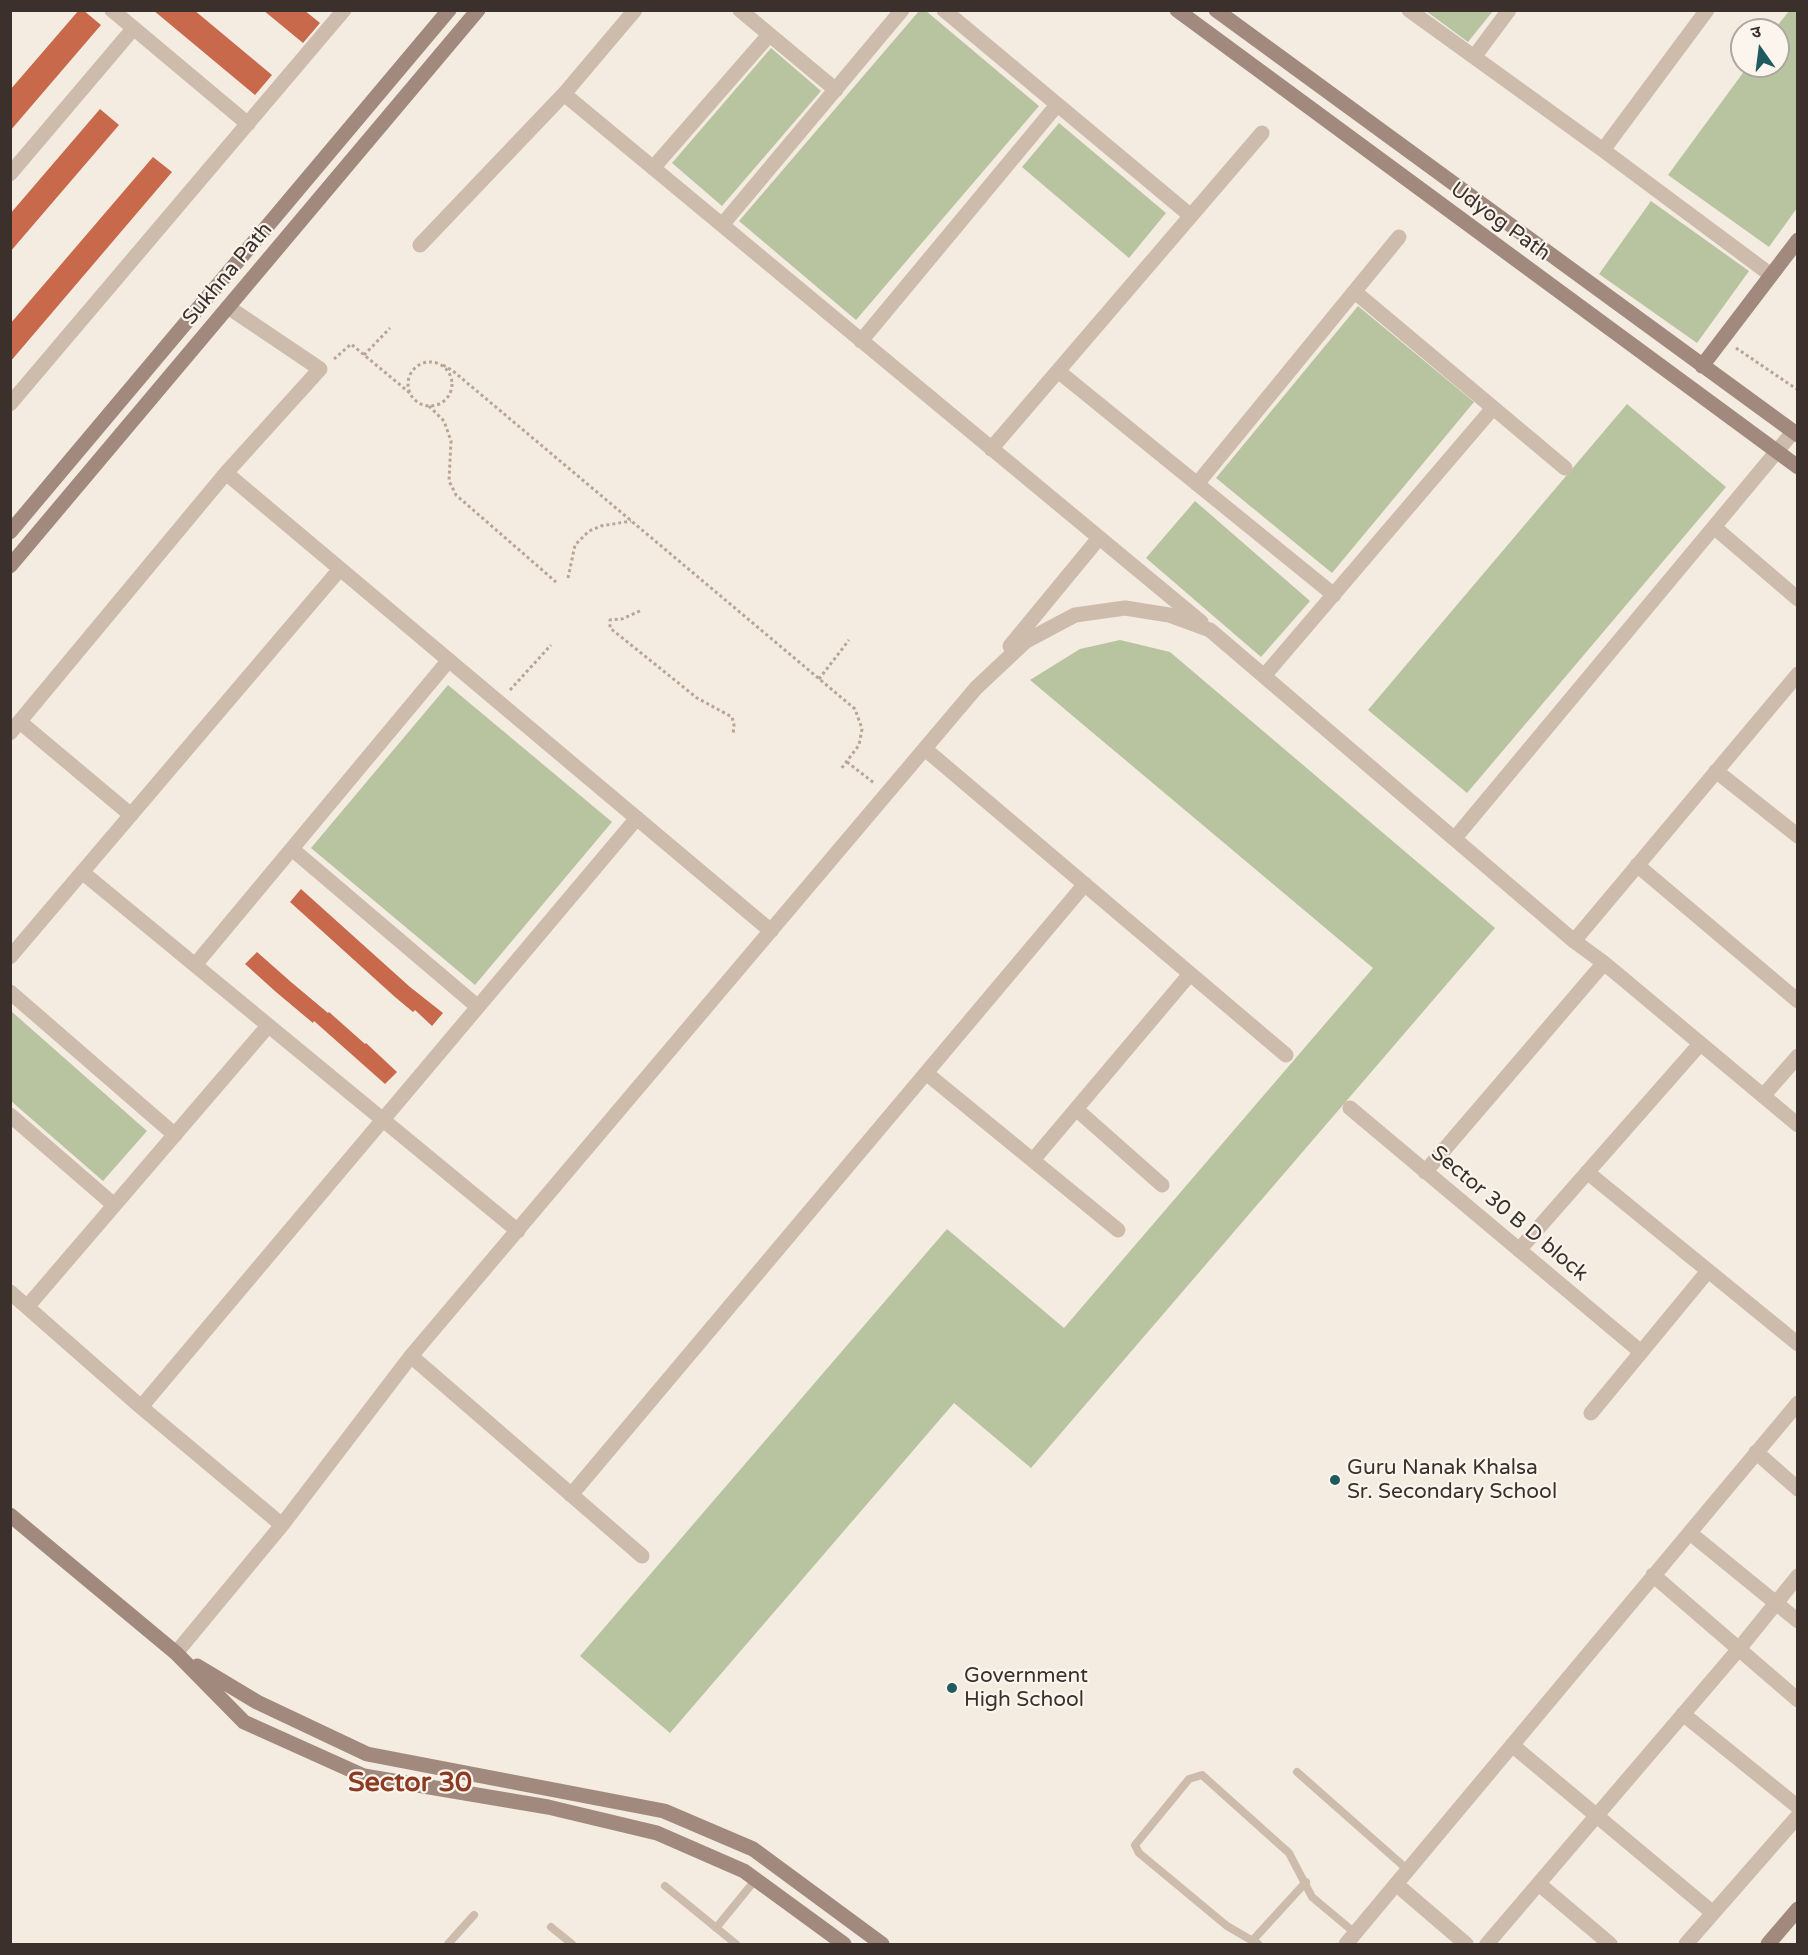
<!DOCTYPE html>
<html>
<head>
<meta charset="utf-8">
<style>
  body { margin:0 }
  #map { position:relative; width:1808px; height:1955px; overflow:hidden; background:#f4ebe1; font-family:"Varela Round","Noto Sans Devanagari",sans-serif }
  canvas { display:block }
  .frame { position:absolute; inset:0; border:12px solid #3b302b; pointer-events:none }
  .north { position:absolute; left:1730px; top:18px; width:60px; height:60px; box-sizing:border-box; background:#fbf5ee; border:2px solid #aea6a0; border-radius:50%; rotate:346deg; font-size:16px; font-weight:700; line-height:24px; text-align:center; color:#3b302b }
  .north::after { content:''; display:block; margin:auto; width:21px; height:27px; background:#1f5a5e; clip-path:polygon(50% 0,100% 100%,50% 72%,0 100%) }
</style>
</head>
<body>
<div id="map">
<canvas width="1808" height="1955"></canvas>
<div class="frame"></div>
<div class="north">उ</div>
</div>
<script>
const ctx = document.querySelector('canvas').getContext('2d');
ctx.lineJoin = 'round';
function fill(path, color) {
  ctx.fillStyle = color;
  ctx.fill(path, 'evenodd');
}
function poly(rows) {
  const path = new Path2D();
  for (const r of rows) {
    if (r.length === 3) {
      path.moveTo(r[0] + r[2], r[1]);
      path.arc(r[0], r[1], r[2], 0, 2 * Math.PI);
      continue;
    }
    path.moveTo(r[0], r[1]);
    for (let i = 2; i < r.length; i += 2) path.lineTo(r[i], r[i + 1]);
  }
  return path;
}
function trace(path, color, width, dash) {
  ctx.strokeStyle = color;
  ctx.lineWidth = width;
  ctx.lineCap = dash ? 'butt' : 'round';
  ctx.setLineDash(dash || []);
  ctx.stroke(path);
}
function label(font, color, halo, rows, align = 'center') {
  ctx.font = font + ' "Varela Round",sans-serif';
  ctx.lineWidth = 4.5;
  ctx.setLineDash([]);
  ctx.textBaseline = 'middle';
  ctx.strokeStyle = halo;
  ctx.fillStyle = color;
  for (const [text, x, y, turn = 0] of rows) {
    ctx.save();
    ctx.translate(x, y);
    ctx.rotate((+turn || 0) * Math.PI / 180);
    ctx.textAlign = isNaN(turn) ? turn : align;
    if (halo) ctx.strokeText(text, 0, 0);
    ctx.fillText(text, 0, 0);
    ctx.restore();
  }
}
fill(poly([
  [919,11,926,11,1039,106,856,320,739,221],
  [1426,11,1493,11,1468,42],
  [1789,11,1798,11,1797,208,1769,247,1668,175,1748,66,1778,66,1778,30,1774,30],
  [771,48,821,91,722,206,672,163],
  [1059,123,1166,213,1129,258,1022,167],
  [1651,201,1749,271,1697,343,1599,274],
  [1358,306,1474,402,1332,573,1216,478],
  [1627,404,1726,487,1467,793,1368,710],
  [1195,501,1310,601,1261,657,1146,558],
  [1120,640,1170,652,1495,928,1031,1468,954,1403,670,1733,580,1656,947,1229,1064,1328,1373,968,1030,680,1080,649],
  [448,685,612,822,475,985,311,848],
  [11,1011,147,1131,103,1181,11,1101]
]), '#b8c4a0');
fill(poly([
  [79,10,83,10,101,25,10,131,10,90],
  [153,10,194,10,272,75,255,95],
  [263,10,304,10,320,23,303,43],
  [100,109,119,125,10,252,10,214],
  [153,157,172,172,10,362,10,324],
  [301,889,410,987,443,1013,432,1026,415,1010,413,1012,395,997,290,902],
  [257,952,291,982,328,1013,329,1012,365,1044,366,1043,397,1072,385,1084,314,1021,313,1023,276,992,245,964]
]), '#c8694b');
trace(poly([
  [1736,348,1798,390],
  [364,355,390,328],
  [334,359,351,344,411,394],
  [430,384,22],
  [443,365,453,371,855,709,862,729,859,745,841,769],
  [429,406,444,421,451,441,449,481,456,495,556,582],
  [568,578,575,545,589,531,601,526,631,521],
  [640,611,622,619,610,620,610,628,697,698,732,717,734,725,733,735],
  [819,679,849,640],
  [510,690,551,645],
  [847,762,874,783]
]), '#b9a596', 3, [3, 3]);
trace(poly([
  [1297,1772,1408,1870],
  [665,1886,736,1944],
  [551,1927,572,1944],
  [716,1928,756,1879],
  [1252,1941,1306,1882],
  [448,1944,474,1915],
  [1258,1944,1227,1926,1139,1853,1135,1845,1189,1779,1202,1775,1289,1853,1312,1897,1355,1933]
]), '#cdbbac', 8);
trace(poly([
  [112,10,248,124],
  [740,10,836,90],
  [944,10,1191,216],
  [1409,10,1603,150,1771,275],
  [1474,57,1509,10],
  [564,94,1201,622],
  [1603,150,1707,10],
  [653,168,769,35],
  [10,174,133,29],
  [722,225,902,10],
  [420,245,564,94,635,10],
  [1355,292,1565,468],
  [861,341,1057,105],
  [1058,371,1334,595],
  [10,404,344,10],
  [991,449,1262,133],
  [226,473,771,931],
  [1197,484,1399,237],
  [1714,527,1798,599],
  [1010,646,1099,538],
  [1264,676,1493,408],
  [20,722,131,815],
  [10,733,226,473,320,369,228,307],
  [925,749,1286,1055],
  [1716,771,1798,836],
  [1455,838,1793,432],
  [292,849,478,1007],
  [1637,865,1798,1001],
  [82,872,518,1231],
  [1574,941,1798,674],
  [10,957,340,569],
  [195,965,449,660],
  [10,992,175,1135],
  [926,1073,1118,1230],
  [1763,1096,1798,1056],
  [1350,1108,1641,1352],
  [1076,1109,1162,1185],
  [10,1115,114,1205],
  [1033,1160,1190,974],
  [1425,1172,1604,963],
  [1587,1172,1798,1344],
  [1519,1250,1700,1044],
  [10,1292,141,1407,282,1525],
  [27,1307,268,1026],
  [411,1356,642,1556],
  [141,1407,637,818],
  [1591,1413,1708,1271],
  [1756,1452,1798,1489],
  [571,1495,1085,884],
  [1690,1533,1798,1621],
  [1653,1575,1798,1700],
  [176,1653,282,1525,411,1356,976,688,1026,641,1075,615,1125,608,1169,615,1210,630,1574,941,1604,963,1798,1125],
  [1683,1714,1798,1807],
  [1512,1745,1713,1913],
  [1396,1884,1466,1944],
  [1539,1884,1610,1944],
  [1346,1944,1798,1403],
  [1487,1944,1738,1650,1798,1576],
  [1686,1944,1798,1816]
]), '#cdbbac', 15);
trace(poly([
  [1177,10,1798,467],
  [1216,10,1798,435],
  [1702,366,1798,240],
  [10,532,449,10],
  [10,566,478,10],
  [10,1515,176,1653,244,1722,364,1776,548,1807,657,1833,744,1871,844,1944],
  [197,1666,257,1702,367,1754,664,1811,753,1849,882,1944],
  [1768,1944,1798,1909]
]), '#a18a7d', 15);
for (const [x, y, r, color] of [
  [1335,1480,6,"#1f5a5e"],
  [952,1688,6,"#1f5a5e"]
]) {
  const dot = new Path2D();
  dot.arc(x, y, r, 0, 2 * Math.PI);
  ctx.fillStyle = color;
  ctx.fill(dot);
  trace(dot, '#fbf5ee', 2);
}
label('21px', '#3b302b', '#fbf5ee', [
  ["Udyog Path",1500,222,36],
  ["Sukhna Path",228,274,-50],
  ["Sector 30 B D block",1509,1214,40]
]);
label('21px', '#3b302b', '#fbf5ee', [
  ["Guru Nanak Khalsa",1347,1468],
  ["Sr. Secondary School",1347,1492],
  ["Government",964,1676],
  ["High School",964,1700]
], 'left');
label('bold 27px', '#8c3b22', '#fbf5ee', [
  ["Sector 30",410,1784]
]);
</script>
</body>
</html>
